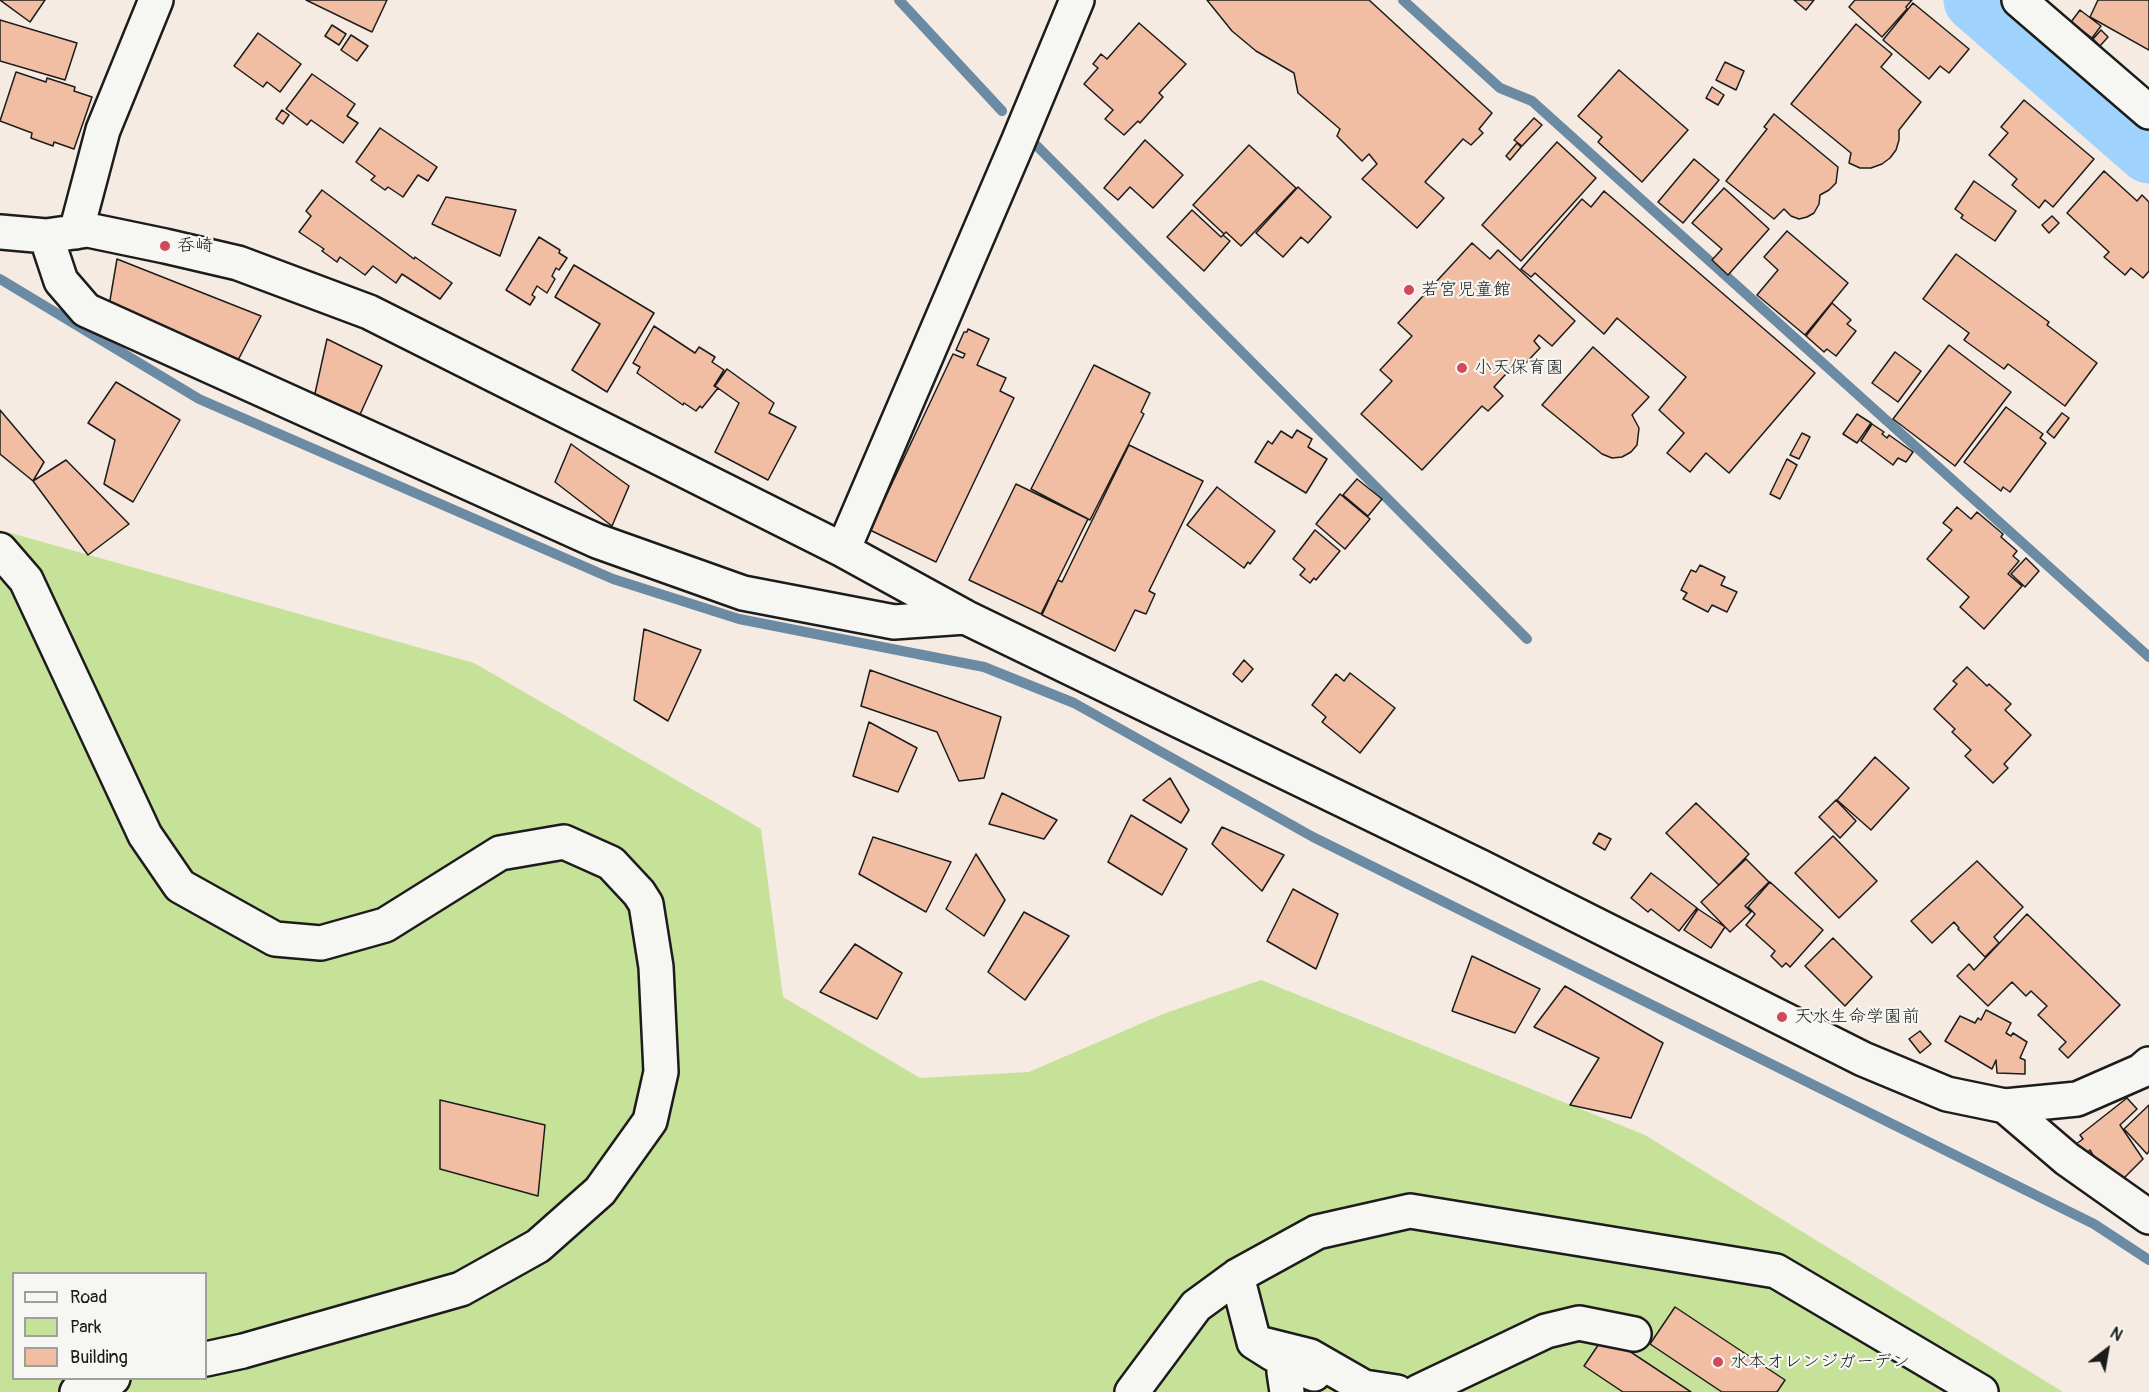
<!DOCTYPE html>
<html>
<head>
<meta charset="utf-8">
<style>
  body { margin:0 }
  #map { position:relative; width:2149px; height:1392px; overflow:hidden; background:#f5ebe2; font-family:Pangolin,sans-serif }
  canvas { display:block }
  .legend { position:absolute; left:12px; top:1272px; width:195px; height:108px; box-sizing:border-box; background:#f6f6f2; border:2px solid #9f9f9c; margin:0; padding:8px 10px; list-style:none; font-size:18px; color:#1c1c1c }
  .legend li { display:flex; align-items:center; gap:12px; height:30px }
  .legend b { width:30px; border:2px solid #9f9f9c }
  .north { position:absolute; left:2077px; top:1320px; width:60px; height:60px; -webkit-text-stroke:4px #f6f6f2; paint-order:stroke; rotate:31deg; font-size:16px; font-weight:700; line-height:24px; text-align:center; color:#1c1c1c }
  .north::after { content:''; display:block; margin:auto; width:21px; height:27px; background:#1c1c1c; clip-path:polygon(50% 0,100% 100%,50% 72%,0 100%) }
</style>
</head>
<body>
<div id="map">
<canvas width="2149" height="1392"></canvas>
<ul class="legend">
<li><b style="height:8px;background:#f6f6f2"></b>Road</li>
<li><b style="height:16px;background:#c6e198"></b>Park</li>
<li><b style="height:16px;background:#f2bea3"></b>Building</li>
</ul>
<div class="north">N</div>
</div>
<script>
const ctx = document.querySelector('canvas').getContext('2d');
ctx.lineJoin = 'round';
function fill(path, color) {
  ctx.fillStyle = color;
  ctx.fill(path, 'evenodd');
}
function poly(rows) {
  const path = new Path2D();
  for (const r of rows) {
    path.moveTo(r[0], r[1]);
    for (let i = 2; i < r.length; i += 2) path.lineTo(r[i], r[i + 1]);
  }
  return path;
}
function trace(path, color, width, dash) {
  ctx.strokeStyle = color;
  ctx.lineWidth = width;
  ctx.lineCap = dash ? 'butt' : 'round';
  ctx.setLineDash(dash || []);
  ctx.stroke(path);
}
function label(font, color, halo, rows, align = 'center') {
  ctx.font = font + ' Pangolin,"Klee One",sans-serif';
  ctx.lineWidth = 4.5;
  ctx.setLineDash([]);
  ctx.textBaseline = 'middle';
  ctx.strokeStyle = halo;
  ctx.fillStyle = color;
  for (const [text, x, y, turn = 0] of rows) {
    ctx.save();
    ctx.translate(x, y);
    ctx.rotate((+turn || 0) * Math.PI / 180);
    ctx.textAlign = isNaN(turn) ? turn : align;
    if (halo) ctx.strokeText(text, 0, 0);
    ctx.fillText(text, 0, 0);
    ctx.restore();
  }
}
fill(poly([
  [0,530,474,663,761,829,783,997,920,1078,1029,1072,1163,1014,1261,980,1645,1135,2063,1392,0,1392],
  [14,1274,206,1274,206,1378,14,1378]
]), '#c6e198');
trace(poly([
  [899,0,1002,111],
  [1403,0,1500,88,1532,101,2149,657],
  [1033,142,1527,639],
  [0,279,199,399,613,579,739,619,984,667,1074,703,1313,837,2094,1224,2149,1260]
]), '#6b8aa3', 10);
trace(poly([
  [1975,0,2149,152]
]), '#9fd3fd', 63);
const building = poly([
  [0,0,45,0,30,22,0,0],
  [306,0,387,0,372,32,306,0],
  [1207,0,1369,0,1492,113,1479,129,1483,133,1471,145,1463,139,1425,182,1444,198,1417,228,1362,179,1377,164,1369,154,1362,161,1337,136,1340,129,1298,93,1294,73,1256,51,1232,31,1207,0],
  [1794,0,1814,0,1806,10,1794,0],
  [1855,0,1912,0,1906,7,1907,9,1882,37,1849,7,1855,0],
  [2098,0,2149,0,2149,50,2090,17,2098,0],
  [1913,3,1969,49,1949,73,1940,66,1929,79,1883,40,1913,3],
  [2080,10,2101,26,2092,38,2071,22,2080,10],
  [0,20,77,43,65,80,0,61,0,20],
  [1139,23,1186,64,1159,93,1163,97,1140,123,1138,121,1124,135,1105,119,1113,110,1084,84,1098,68,1093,64,1101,54,1107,59,1139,23],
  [1856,24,1892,54,1881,67,1921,102,1899,130,1899,140,1896,150,1890,158,1882,164,1871,168,1860,168,1849,163,1851,153,1791,104,1856,24],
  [332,25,346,34,339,45,325,36,332,25],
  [2101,30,2108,37,2100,46,2093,39,2101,30],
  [258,33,301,64,280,92,267,82,263,87,234,66,258,33],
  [351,35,368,46,357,61,341,50,351,35],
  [1725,62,1744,71,1736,90,1716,80,1725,62],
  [1619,70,1688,130,1642,182,1598,142,1602,137,1578,116,1619,70],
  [16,72,46,82,47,78,75,87,74,91,92,97,74,149,54,142,53,146,31,138,32,133,0,121,16,72],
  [312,74,355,104,347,116,358,123,343,143,311,120,307,125,286,109,312,74],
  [1712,87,1724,95,1718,105,1706,98,1712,87],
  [2024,100,2094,159,2053,207,2045,200,2039,208,2012,185,2017,179,1989,155,2008,133,2001,127,2024,100],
  [282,110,289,115,283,124,276,119,282,110],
  [1774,114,1838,167,1836,183,1829,190,1820,195,1819,204,1814,213,1807,217,1799,219,1791,216,1784,209,1774,219,1726,181,1767,129,1764,127,1774,114],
  [1534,118,1542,125,1522,146,1514,140,1534,118],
  [380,128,437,167,428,181,418,175,403,197,388,187,385,190,371,180,375,176,356,162,380,128],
  [1145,140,1183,175,1153,208,1130,187,1118,200,1104,188,1145,140],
  [1557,142,1596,178,1521,261,1482,225,1557,142],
  [1517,143,1521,147,1510,160,1506,156,1517,143],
  [1249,145,1296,188,1241,246,1226,232,1224,234,1193,205,1249,145],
  [1694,159,1719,180,1683,223,1658,202,1694,159],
  [2104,171,2137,201,2142,195,2149,202,2149,271,2143,278,2131,268,2125,275,2104,257,2109,252,2067,213,2104,171],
  [1974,181,2016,211,1995,241,1961,218,1963,215,1955,209,1974,181],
  [1298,187,1331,217,1308,243,1301,237,1283,257,1256,233,1298,187],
  [1724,188,1769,229,1728,275,1712,260,1722,249,1692,223,1724,188],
  [322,190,414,259,415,257,452,283,440,299,402,274,396,283,373,266,365,275,340,257,337,262,322,251,324,249,299,232,311,216,306,211,322,190],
  [1604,191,1815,373,1729,473,1706,453,1690,472,1667,453,1684,433,1659,410,1686,377,1617,318,1604,334,1535,273,1531,277,1521,269,1582,199,1591,207,1604,191],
  [446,197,516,210,500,256,432,224,446,197],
  [1192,210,1221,237,1223,235,1230,241,1204,271,1167,237,1192,210],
  [2052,216,2059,223,2049,233,2042,225,2052,216],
  [1787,231,1848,283,1805,335,1757,295,1778,270,1764,257,1787,231],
  [539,237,560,250,559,253,567,258,559,270,556,268,552,276,555,279,547,293,537,286,532,295,535,297,530,305,506,290,539,237],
  [1472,243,1490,259,1498,250,1575,321,1552,346,1539,335,1534,341,1540,348,1523,366,1517,362,1494,387,1503,396,1488,411,1482,406,1422,470,1361,414,1392,381,1380,370,1412,336,1398,323,1472,243],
  [1956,254,2049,322,2047,325,2097,363,2065,406,2008,364,2004,369,1964,340,1969,333,1923,299,1956,254],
  [117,259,261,316,237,362,109,306,117,259],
  [574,265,654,313,607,392,572,370,600,324,555,297,574,265],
  [1832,303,1851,320,1847,324,1856,331,1836,356,1827,349,1824,352,1806,336,1832,303],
  [654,326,695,353,699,347,715,357,712,362,724,370,714,386,718,388,702,408,700,406,696,411,684,403,683,405,637,373,640,367,633,363,654,326],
  [968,329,989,339,977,365,1006,378,1000,391,1014,398,936,562,870,530,953,354,963,358,965,354,956,350,964,332,967,332,968,329],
  [327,339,382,366,353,430,314,398,327,339],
  [1949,345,2011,392,1955,466,1893,419,1949,345],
  [1593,347,1649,397,1632,415,1639,428,1637,445,1631,452,1622,457,1612,458,1602,454,1542,405,1593,347],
  [1895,352,1921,371,1898,402,1872,383,1895,352],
  [1094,365,1150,393,1141,412,1144,414,1090,520,1031,489,1094,365],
  [727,369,774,403,769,413,796,427,768,480,715,452,739,403,715,386,727,369],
  [116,382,180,420,133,502,104,484,115,440,88,423,116,382],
  [2006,407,2043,434,2040,438,2046,443,2010,492,2003,487,2001,491,1964,462,2006,407],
  [0,410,44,462,33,481,0,454,0,410],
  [2062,413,2069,418,2054,438,2047,432,2062,413],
  [1857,414,1871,423,1857,443,1843,434,1857,414],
  [1872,424,1884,432,1882,434,1887,438,1889,435,1913,452,1906,462,1898,458,1893,465,1861,441,1872,424],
  [1297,430,1312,439,1308,447,1327,459,1306,493,1255,462,1268,441,1272,444,1281,431,1292,438,1297,430],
  [1802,433,1810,437,1799,459,1790,455,1802,433],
  [571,444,629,486,612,526,555,482,571,444],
  [1129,445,1203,481,1149,591,1155,594,1146,614,1135,610,1115,651,1042,615,1058,580,1062,582,1129,445],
  [1787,459,1797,465,1780,499,1770,494,1787,459],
  [66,460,129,524,88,555,33,481,66,460],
  [1357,479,1382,499,1368,516,1343,495,1357,479],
  [1016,484,1088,519,1041,614,969,580,1016,484],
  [1217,487,1275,531,1250,564,1248,562,1244,568,1187,525,1217,487],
  [1340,494,1370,519,1345,549,1316,524,1340,494],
  [1957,507,1971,519,1977,512,2003,534,2001,537,2017,551,2013,556,2019,561,2008,574,2022,586,1984,629,1960,607,1969,597,1927,559,1952,530,1943,523,1957,507],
  [1315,530,1340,551,1316,580,1314,578,1310,583,1300,575,1305,569,1293,559,1315,530],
  [2026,558,2039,571,2025,587,2011,574,2026,558],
  [1700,565,1725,577,1721,585,1737,592,1727,612,1712,605,1708,612,1683,599,1687,593,1681,590,1691,570,1696,572,1700,565],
  [644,629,701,650,668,721,634,700,644,629],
  [1244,660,1253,669,1242,682,1233,674,1244,660],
  [1967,667,1987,686,1989,684,2011,704,2005,710,2031,735,2004,764,2008,768,1993,783,1965,756,1971,750,1952,732,1955,729,1934,709,1957,684,1953,681,1967,667],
  [870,670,1001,717,984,778,959,781,937,732,861,706,870,670],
  [1350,673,1395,708,1360,753,1322,722,1326,717,1312,705,1336,674,1344,681,1350,673],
  [869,722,917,748,898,792,853,776,869,722],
  [1875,757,1909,788,1871,830,1837,800,1875,757],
  [1170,778,1189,810,1181,823,1143,800,1170,778],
  [1002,793,1057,820,1044,839,989,824,1002,793],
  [1836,800,1856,821,1840,838,1819,817,1836,800],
  [1696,803,1749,854,1719,885,1666,833,1696,803],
  [1131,815,1187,849,1162,895,1108,862,1131,815],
  [1222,827,1284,855,1262,891,1212,844,1222,827],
  [1599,833,1611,839,1605,850,1593,843,1599,833],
  [1833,836,1877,881,1839,918,1795,873,1833,836],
  [873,837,951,862,926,912,859,874,873,837],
  [976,854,1005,900,984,936,946,909,976,854],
  [1746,859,1769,882,1745,906,1751,912,1730,932,1701,902,1746,859],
  [1977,861,2023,907,1994,937,1999,943,1985,957,1958,929,1959,928,1954,922,1932,943,1911,921,1977,861],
  [1651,873,1697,908,1679,931,1651,909,1648,912,1631,898,1651,873],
  [1770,882,1823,930,1790,967,1786,963,1782,967,1771,956,1775,951,1746,925,1755,914,1748,907,1770,882],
  [1293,889,1338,914,1316,969,1267,941,1293,889],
  [1698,909,1725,927,1711,948,1684,930,1698,909],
  [1024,912,1069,936,1025,1000,988,972,1024,912],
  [2027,914,2120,1005,2068,1058,2059,1049,2066,1042,2038,1015,2047,1006,2031,991,2026,996,2012,982,1988,1006,1957,976,1969,964,1974,970,2027,914],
  [1833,938,1872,977,1845,1006,1805,966,1833,938],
  [855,944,902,973,877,1019,820,992,855,944],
  [1472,956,1540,989,1515,1033,1452,1011,1472,956],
  [1565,986,1663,1043,1631,1118,1570,1105,1599,1058,1534,1027,1565,986],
  [1986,1010,2011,1023,2006,1033,2011,1036,2013,1033,2027,1042,2020,1058,2025,1060,2025,1074,1997,1073,1996,1060,1992,1069,1945,1041,1960,1016,1975,1023,1978,1018,1981,1020,1986,1010],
  [1920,1031,1931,1044,1920,1053,1909,1039,1920,1031],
  [2127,1098,2137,1109,2120,1125,2143,1159,2124,1178,2100,1160,2097,1162,2090,1150,2086,1153,2084,1151,2082,1152,2076,1144,2083,1139,2080,1135,2127,1098],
  [440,1100,545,1125,538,1196,440,1169,440,1100],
  [2149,1105,2149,1151,2147,1154,2124,1129,2149,1105],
  [1675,1307,1785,1380,1777,1392,1722,1392,1650,1344,1675,1307],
  [1605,1335,1691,1392,1623,1392,1584,1366,1605,1335]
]);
fill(building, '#f2bea3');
trace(building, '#1c1c1c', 1.5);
const minor = poly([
  [2019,0,2149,112],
  [0,232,46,236,88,230,165,246,238,263,369,312,843,550,965,617,1481,867,1863,1059,1947,1094,2005,1106,2077,1099,2141,1071,2149,1064],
  [76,232,103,130,156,0],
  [46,236,61,281,86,310,597,541,743,593,894,622,965,617],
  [0,550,26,580,145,835,180,886,275,939,321,943,385,925,500,853,564,842,611,863,639,893,646,904,656,967,661,1072,650,1121,600,1191,538,1246,461,1289,243,1351,206,1359],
  [843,550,1018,142,1077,0],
  [2005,1106,2067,1159,2149,1217],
  [1237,1276,1254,1342,1273,1354],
  [1254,1342,1310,1356,1364,1387,1397,1392],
  [77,1392,82,1385,113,1378],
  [1132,1392,1196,1306,1237,1276,1317,1232,1410,1211,1776,1271,1981,1392],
  [1287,1392,1284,1372,1284,1362,1314,1374],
  [1418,1392,1546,1331,1579,1323,1634,1334]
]);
trace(minor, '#1c1c1c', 38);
trace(minor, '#f6f6f2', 33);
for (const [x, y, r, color] of [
  [165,246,6,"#d1495b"],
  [1409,290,6,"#d1495b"],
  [1462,368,6,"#d1495b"],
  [1782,1017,6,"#d1495b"],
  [1718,1362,6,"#d1495b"]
]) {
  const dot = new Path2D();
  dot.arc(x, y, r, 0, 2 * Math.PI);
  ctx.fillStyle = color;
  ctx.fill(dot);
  trace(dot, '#f6f6f2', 2);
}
label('18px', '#1c1c1c', '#f6f6f2', [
  ["呑崎",177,246],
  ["若宮児童館",1421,290],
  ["小天保育園",1474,368],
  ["天水生命学園前",1794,1017],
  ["水本オレンジガーデン",1730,1362]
], 'left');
</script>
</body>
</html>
